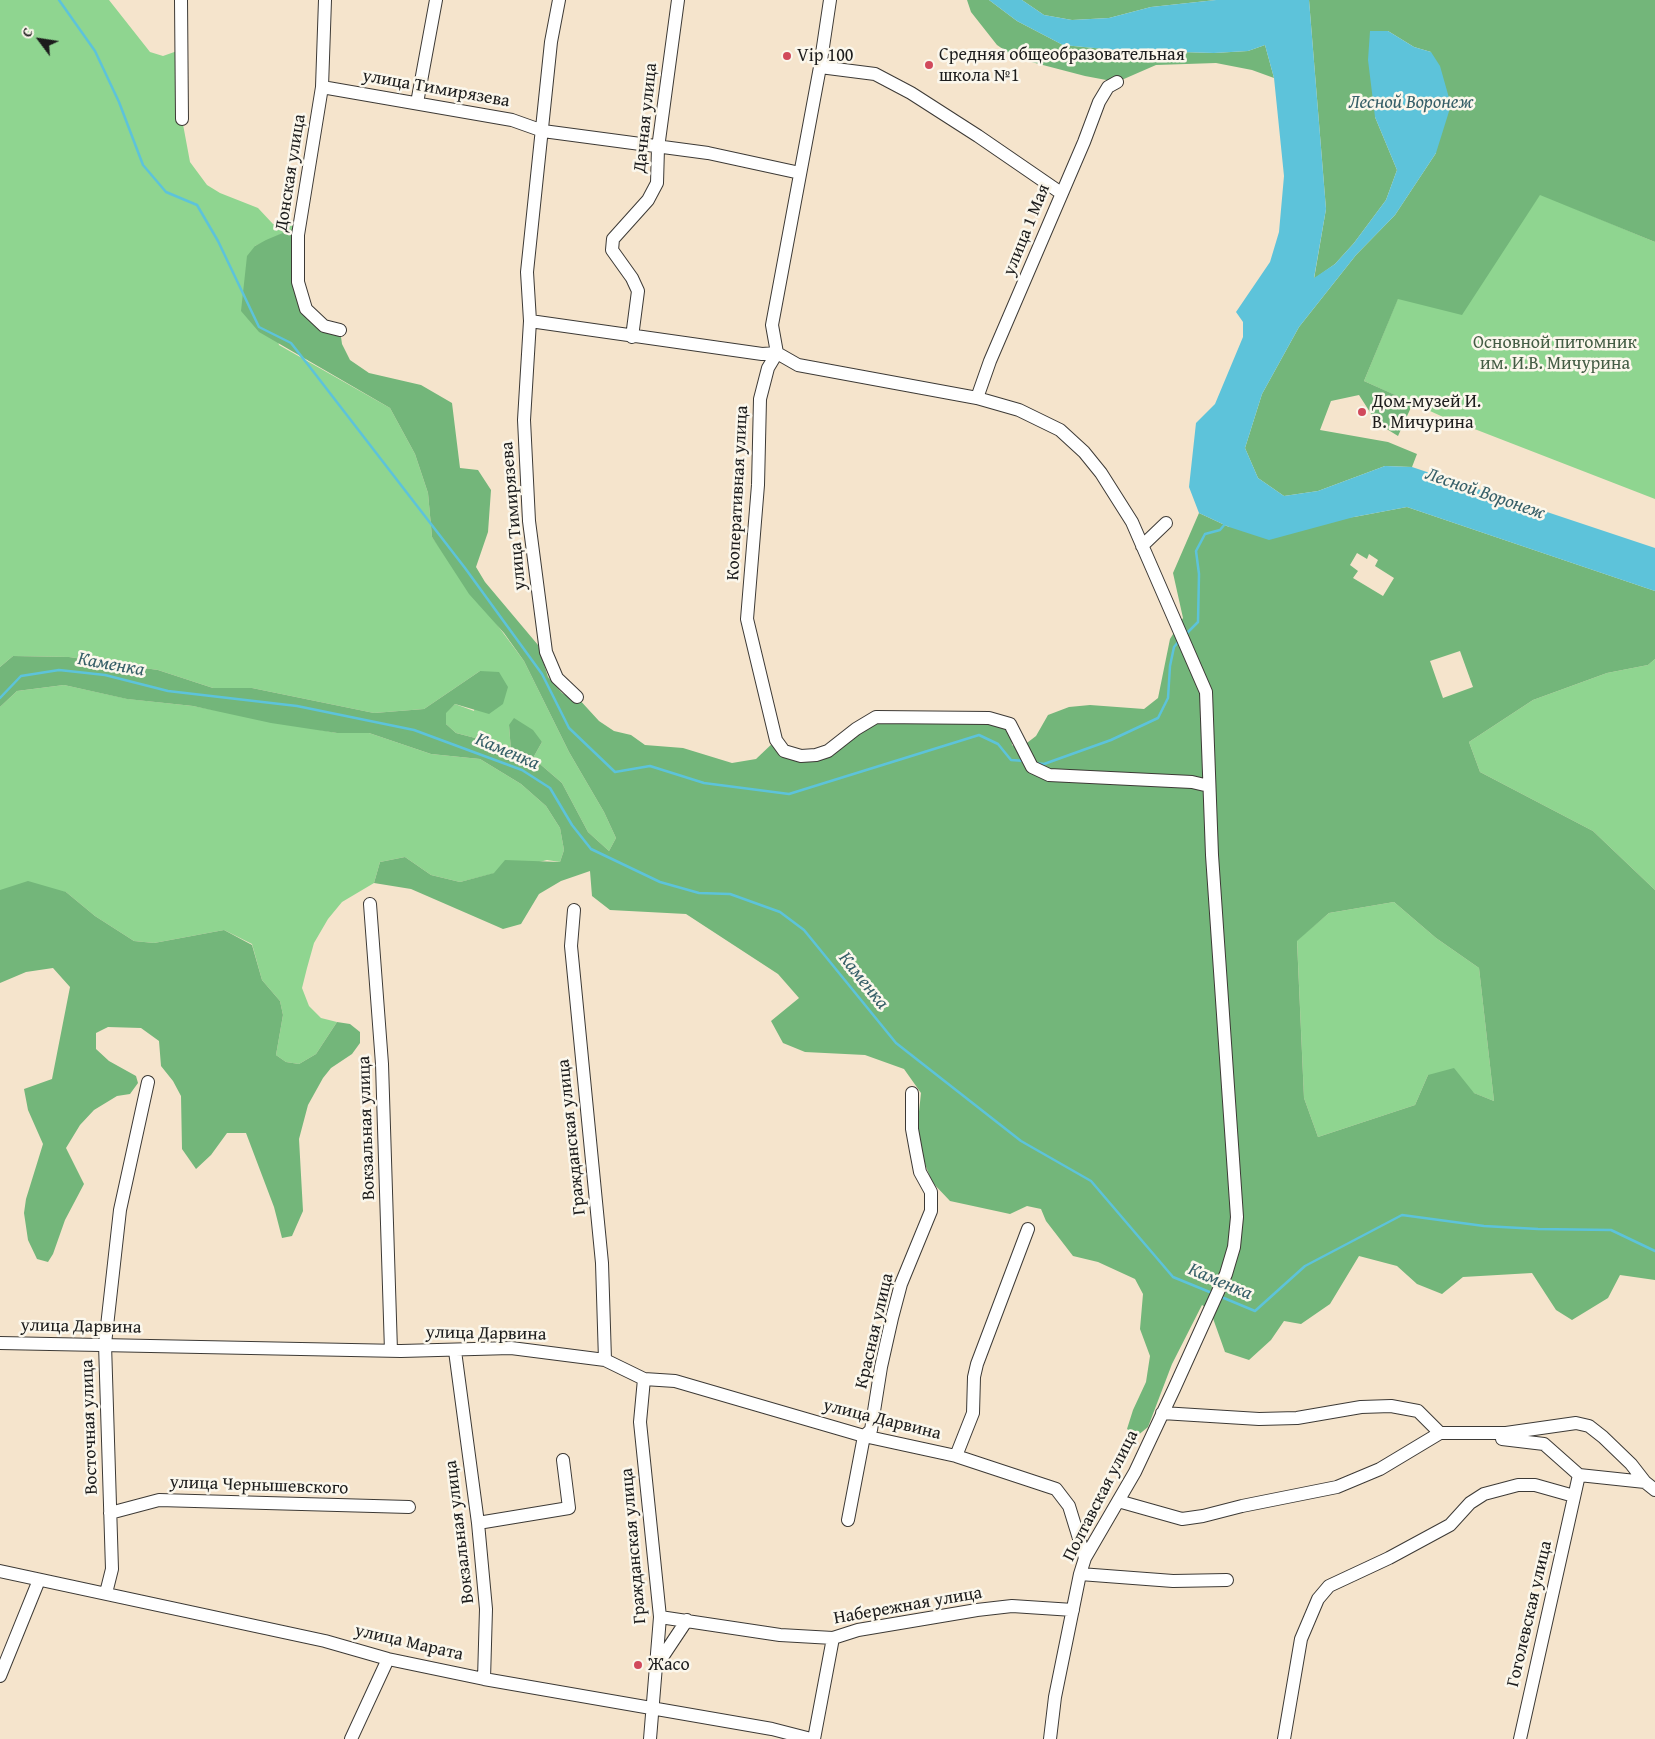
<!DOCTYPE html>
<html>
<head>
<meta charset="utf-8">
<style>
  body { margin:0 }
  #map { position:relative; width:1655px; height:1739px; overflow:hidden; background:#f5e4cc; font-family:"Gentium Book Plus",serif }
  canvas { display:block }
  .north { position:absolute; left:15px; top:15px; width:50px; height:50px; -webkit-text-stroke:4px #fbf7ec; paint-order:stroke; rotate:301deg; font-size:14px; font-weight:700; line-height:20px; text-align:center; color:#1c1c1c }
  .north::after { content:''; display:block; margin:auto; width:18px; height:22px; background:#1c1c1c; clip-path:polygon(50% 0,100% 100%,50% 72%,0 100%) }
</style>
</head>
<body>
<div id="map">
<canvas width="1655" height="1739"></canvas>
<div class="north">С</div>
</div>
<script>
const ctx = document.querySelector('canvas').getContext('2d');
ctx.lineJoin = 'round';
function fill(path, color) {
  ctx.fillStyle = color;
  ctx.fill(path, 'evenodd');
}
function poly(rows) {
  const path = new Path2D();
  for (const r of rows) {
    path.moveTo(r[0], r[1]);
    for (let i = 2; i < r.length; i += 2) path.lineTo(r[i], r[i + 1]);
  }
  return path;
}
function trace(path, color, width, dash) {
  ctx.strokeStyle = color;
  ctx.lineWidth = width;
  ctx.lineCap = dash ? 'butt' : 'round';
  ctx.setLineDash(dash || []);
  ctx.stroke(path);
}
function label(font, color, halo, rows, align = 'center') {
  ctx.font = font + ' "Gentium Book Plus",serif';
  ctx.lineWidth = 5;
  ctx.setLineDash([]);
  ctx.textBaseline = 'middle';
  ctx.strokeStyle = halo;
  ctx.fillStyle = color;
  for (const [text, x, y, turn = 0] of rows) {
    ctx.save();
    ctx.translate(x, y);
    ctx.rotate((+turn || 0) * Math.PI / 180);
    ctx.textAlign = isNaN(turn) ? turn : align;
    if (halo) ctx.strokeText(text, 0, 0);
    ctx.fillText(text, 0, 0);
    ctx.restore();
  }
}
fill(poly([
  [0,0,109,0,150,52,163,56,180,50,182,119,190,162,207,185,220,193,258,208,273,224,299,226,255,246,279,345,390,408,415,454,428,493,432,537,524,661,569,752,604,812,616,838,609,851,588,832,562,783,533,758,542,742,509,725,511,751,501,753,483,740,456,733,446,724,445,713,455,704,474,711,480,671,424,709,374,713,252,688,213,688,158,670,69,657,13,656,0,667],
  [1540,194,1655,242,1655,499,1441,416,1364,381,1398,298,1504,247],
  [1655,659,1655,890,1593,831,1480,772,1469,742,1533,700,1607,673,1648,665],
  [64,685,128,699,193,706,337,733,369,733,431,754,480,759,521,784,546,806,560,828,564,850,560,862,547,860,460,882,431,875,405,857,380,862,374,883,342,902,328,919,314,943,307,968,302,988,309,1006,321,1018,337,1022,316,1054,299,1064,286,1062,276,1055,283,1015,280,1001,262,980,252,944,224,930,154,943,134,941,95,916,66,892,0,890,0,707,17,691],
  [1394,902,1436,938,1479,968,1494,1101,1428,1075,1415,1105,1318,1137,1304,1098,1297,940,1329,913]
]), '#8fd590');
fill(poly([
  [967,0,989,0,1017,21,1063,45,1115,50,1214,53,1248,51,1265,45,1274,78,1252,70,1216,63,1156,65,1117,82,1085,76,1016,58,997,45,971,12],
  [1022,0,1216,0,1151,7,1109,18,1072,20,1044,15],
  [1309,0,1655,0,1655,242,1540,195,1462,315,1398,299,1364,381,1413,403,1398,436,1377,423,1359,395,1331,401,1320,430,1388,442,1417,454,1412,467,1385,466,1318,491,1284,496,1258,478,1245,448,1262,394,1299,327,1356,255,1395,215,1436,153,1431,52,1414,47,1388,31,1375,117,1397,170,1386,200,1354,243,1335,264,1314,279,1326,209],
  [299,226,306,309,340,330,342,344,350,360,369,373,421,385,452,403,460,468,478,470,491,490,488,532,476,567,485,582,538,645,548,677,562,693,571,698,577,697,599,721,614,731,631,735,645,745,683,748,732,763,756,759,776,740,784,751,816,755,876,717,1010,724,1012,745,1019,749,1036,736,1048,715,1069,707,1090,705,1144,709,1158,698,1170,639,1183,618,1173,573,1199,513,1229,527,1354,517,1407,507,1655,591,1655,659,1648,665,1607,673,1533,700,1469,742,1480,772,1593,831,1655,890,1655,1280,1620,1275,1608,1298,1572,1320,1556,1310,1532,1273,1463,1277,1442,1294,1417,1284,1397,1266,1359,1256,1330,1304,1301,1324,1284,1321,1271,1340,1249,1360,1225,1352,1210,1310,1202,1305,1172,1364,1148,1427,1137,1436,1127,1429,1133,1410,1146,1382,1150,1356,1140,1329,1143,1294,1135,1279,1098,1262,1073,1256,1046,1221,1041,1209,1027,1206,1010,1214,950,1201,932,1182,920,1151,918,1121,921,1093,904,1069,865,1055,805,1052,783,1043,771,1021,799,998,778,974,686,914,610,910,592,896,590,871,561,881,539,894,521,924,503,929,411,889,374,883,380,862,405,857,431,875,460,882,494,873,505,860,560,862,564,850,560,828,546,806,521,784,480,759,431,754,369,733,337,733,271,723,193,706,127,699,64,685,17,691,0,707,0,667,13,656,69,657,158,670,213,688,252,688,374,713,424,709,480,671,499,672,508,687,503,704,489,714,455,704,446,713,446,724,456,733,483,740,501,753,511,751,509,725,514,718,533,730,542,742,533,758,562,783,588,832,609,851,616,838,604,812,569,752,524,661,504,633,469,594,432,537,428,493,415,454,390,408,259,332,241,311,247,256,255,246,266,240],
  [1357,553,1367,559,1369,554,1378,560,1375,566,1394,578,1383,596,1353,578,1358,571,1350,565],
  [1460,651,1473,687,1443,698,1430,661],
  [1394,902,1436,938,1479,968,1494,1101,1474,1093,1454,1068,1428,1075,1415,1105,1318,1137,1304,1098,1297,941,1329,913],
  [28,881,66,892,95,916,134,941,154,943,224,930,252,945,262,980,280,1001,283,1015,276,1055,286,1062,299,1064,316,1054,337,1022,350,1024,360,1032,360,1043,352,1054,331,1068,323,1078,308,1105,299,1139,303,1211,292,1236,282,1238,274,1207,246,1133,227,1133,211,1155,196,1169,182,1149,181,1096,173,1081,161,1066,159,1041,141,1028,108,1027,96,1033,96,1049,109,1061,136,1076,138,1083,130,1094,117,1096,94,1110,80,1125,66,1148,84,1184,65,1220,53,1254,48,1262,37,1259,28,1240,24,1213,26,1199,43,1144,28,1110,24,1089,52,1079,70,987,53,968,26,972,0,983,0,890]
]), '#73b67a');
fill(poly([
  [989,0,1022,0,1044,15,1072,20,1109,18,1151,7,1216,0,1309,0,1326,209,1314,278,1335,264,1354,243,1386,200,1397,170,1375,117,1368,60,1370,31,1388,31,1414,47,1431,52,1440,66,1451,105,1436,153,1395,215,1356,255,1299,327,1262,394,1245,448,1258,478,1284,496,1318,491,1385,466,1412,467,1655,548,1655,591,1407,507,1354,517,1269,540,1229,527,1199,513,1189,487,1196,423,1215,404,1243,337,1243,322,1236,312,1270,262,1279,232,1284,176,1274,78,1265,45,1248,51,1214,53,1115,50,1063,45,1017,21]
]), '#5dc3da');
trace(poly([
  [59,0,95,51,119,102,143,165,166,192,197,205,218,241,259,327,291,343,309,366,465,568,542,674,569,728,615,772,650,766,704,783,789,794,979,735,998,744,1011,760,1025,761],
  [1185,635,1198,622,1199,574,1196,551,1205,534,1220,530,1225,524],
  [0,698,21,676,59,670,105,675,168,691,297,706,414,730,522,770,550,788,572,825,591,849,660,882,699,893,730,894,780,912,804,930,896,1043,1021,1141,1091,1181,1173,1277,1212,1293],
  [1035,763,1044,764,1111,740,1158,718,1168,698,1170,666,1174,647,1179,641],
  [1219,1296,1255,1311,1305,1266,1402,1215,1484,1226,1538,1229,1611,1230,1655,1251]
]), '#5dc3da', 2.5);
const minor = poly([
  [181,0,182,119],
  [325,0,322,87,298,235,298,282,306,309,324,326,340,330],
  [559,0,551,42,527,272,530,321,524,420,529,521,546,652,557,678,577,697],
  [830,0,820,67,772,325,777,353,768,368,760,399,758,485,747,619,776,740,784,751,801,756,816,755,828,751,856,729,876,717,989,718,1010,724,1032,767,1049,775,1192,782,1209,786],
  [820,67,875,74,911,93,978,136,1061,193],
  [322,87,512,120,543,131,708,153,800,173],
  [417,103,436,0],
  [530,321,762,354,777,353],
  [632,337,638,291,632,278,612,250,613,239,648,200,657,183,658,148,678,0],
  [777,353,798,365,977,398,1019,410,1060,430,1084,452,1101,473,1132,522,1206,692,1212,855,1237,1217,1234,1247,1226,1274,1174,1389,1135,1472,1085,1558,1080,1574,1055,1697,1050,1739],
  [977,398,990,361,1084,142,1099,102,1108,87,1117,82],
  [1142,546,1166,523],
  [370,904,382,1064,391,1351],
  [574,910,571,946,602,1263,605,1360],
  [0,1343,401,1351,511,1348,605,1360,644,1379,675,1381,864,1436,956,1456,1056,1489,1069,1506,1085,1558],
  [455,1351,478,1523,486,1609,484,1679],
  [644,1379,640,1422,660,1617,650,1739],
  [1162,1413,1259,1419,1297,1418,1361,1407,1391,1406,1418,1411,1440,1433],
  [1502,1439,1544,1444,1579,1475],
  [956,1456,973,1413,974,1377,977,1364,1028,1229],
  [1118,1501,1182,1519,1203,1516,1242,1506,1337,1487,1380,1469,1440,1433,1506,1433,1576,1423,1589,1426,1603,1437,1631,1464,1645,1482],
  [110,1513,159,1500,409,1507],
  [848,1520,864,1436,871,1430,881,1367,892,1318,901,1284,931,1211,931,1192,920,1172,916,1151,912,1129,912,1093],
  [478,1523,569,1508,563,1460],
  [0,1571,325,1641,388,1659,484,1679,772,1729,811,1739],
  [1080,1574,1173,1581,1227,1580],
  [106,1593,112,1569,105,1344,120,1210,148,1082],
  [660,1617,780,1635,833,1638,858,1630,977,1610,1012,1606,1073,1610],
  [657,1665,687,1620],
  [0,1676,39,1580],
  [351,1739,388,1659],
  [814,1739,833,1638],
  [1284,1739,1301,1639,1318,1599,1329,1586,1389,1558,1450,1525,1470,1503,1484,1494,1518,1485,1535,1485,1574,1496],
  [1520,1739,1579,1475,1645,1482,1655,1490]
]);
trace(minor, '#3d3a36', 14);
trace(minor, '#fff', 12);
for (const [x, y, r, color] of [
  [787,56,5,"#d1495b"],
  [929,65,5,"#d1495b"],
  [1362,412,5,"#d1495b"],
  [638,1665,5,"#d1495b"]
]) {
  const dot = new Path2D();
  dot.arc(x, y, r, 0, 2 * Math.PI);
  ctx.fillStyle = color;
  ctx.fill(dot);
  trace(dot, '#fbf7ec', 2);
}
label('18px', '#1c1c1c', '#fbf7ec', [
  ["Средняя общеобразовательная",939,55],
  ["школа №1",939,76],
  ["Vip 100",797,56],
  ["Дом-музей И.",1372,402],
  ["В. Мичурина",1372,423],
  ["Жасо",648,1665]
], 'left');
label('18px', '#1c1c1c', '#fbf7ec', [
  ["улица Тимирязева",436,89,10],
  ["Дачная улица",646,118,-84],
  ["Донская улица",291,173,-81],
  ["улица 1 Мая",1027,230,-68],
  ["Кооперативная улица",738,493,-87],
  ["улица Тимирязева",514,516,-95],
  ["Вокзальная улица",367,1128,-92],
  ["Гражданская улица",572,1137,-96],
  ["улица Дарвина",81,1327,1],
  ["Красная улица",875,1331,-77],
  ["улица Дарвина",486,1334,1],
  ["улица Дарвина",882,1420,14],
  ["Восточная улица",90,1427,-92],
  ["улица Чернышевского",259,1486,2],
  ["Полтавская улица",1101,1496,-63],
  ["Вокзальная улица",460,1532,-97],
  ["Гражданская улица",634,1546,-95],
  ["Набережная улица",908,1606,-10],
  ["Гоголевская улица",1530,1614,-77],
  ["улица Марата",409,1643,13]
]);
label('18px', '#445d45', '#fbf7ec', [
  ["Основной питомник",1555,343],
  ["им. И.В. Мичурина",1555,364]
]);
label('italic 19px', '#365f68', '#fbf7ec', [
  ["Лесной Воронеж",1411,103],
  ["Лесной Воронеж",1485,494,19],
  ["Каменка",111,665,10],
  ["Каменка",507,752,23],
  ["Каменка",863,981,51],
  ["Каменка",1220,1282,23]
]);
</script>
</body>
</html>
